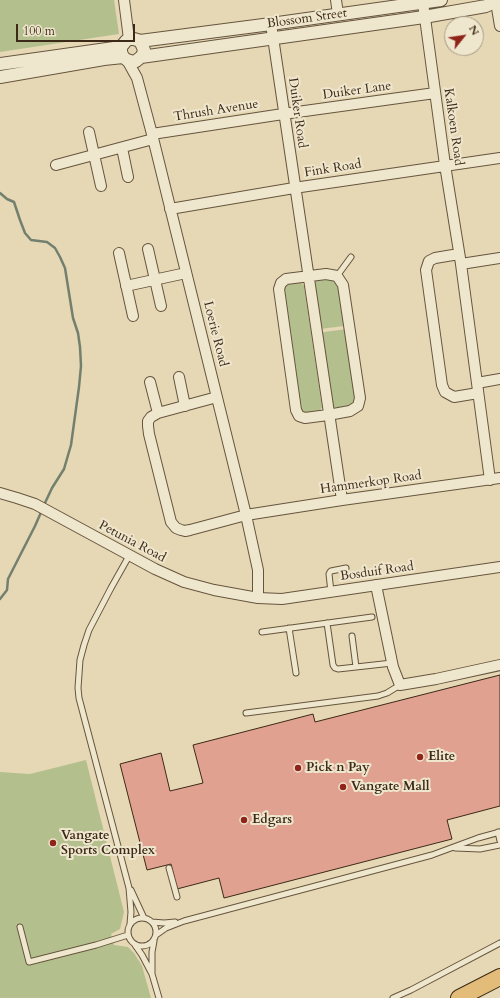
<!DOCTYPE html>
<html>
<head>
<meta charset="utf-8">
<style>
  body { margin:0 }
  #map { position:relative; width:500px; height:998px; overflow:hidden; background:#e6d8b4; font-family:Cardo,serif }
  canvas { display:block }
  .north { position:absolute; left:444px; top:16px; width:40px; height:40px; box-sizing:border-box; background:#efe6ce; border:1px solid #a79a85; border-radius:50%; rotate:60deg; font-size:11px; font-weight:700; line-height:16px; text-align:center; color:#3c2917 }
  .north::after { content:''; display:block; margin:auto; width:14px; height:18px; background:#8f2418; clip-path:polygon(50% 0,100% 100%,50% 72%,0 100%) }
  .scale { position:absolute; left:16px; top:24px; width:119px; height:18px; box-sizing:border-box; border:2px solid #3c2917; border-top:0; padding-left:5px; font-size:12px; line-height:14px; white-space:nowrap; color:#3c2917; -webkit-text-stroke:3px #efe6ce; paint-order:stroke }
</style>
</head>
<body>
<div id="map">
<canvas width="500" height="998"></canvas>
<div class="north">N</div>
<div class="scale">100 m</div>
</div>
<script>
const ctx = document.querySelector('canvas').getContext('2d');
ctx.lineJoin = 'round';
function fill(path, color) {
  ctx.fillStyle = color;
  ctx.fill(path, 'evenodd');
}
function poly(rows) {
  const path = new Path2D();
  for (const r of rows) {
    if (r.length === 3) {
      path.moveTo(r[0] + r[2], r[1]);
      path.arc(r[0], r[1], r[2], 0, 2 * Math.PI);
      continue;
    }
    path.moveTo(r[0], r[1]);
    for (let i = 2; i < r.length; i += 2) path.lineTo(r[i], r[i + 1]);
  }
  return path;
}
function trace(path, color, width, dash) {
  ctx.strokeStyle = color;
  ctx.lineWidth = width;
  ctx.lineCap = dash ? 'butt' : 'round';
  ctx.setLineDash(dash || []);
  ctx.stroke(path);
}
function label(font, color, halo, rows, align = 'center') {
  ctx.font = font + ' Cardo,serif';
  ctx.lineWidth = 4;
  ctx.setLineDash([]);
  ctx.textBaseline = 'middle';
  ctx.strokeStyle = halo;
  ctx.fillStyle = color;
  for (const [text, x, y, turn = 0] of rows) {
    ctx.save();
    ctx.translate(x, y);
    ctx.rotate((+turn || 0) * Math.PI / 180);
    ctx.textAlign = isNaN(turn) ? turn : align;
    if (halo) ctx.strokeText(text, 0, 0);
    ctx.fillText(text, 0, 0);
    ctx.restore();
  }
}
fill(poly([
  [0,0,114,0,119,34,0,52],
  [319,278,337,279,346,325,344,326,320,329,314,285,315,280],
  [300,281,304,286,322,407,320,410,317,413,305,414,301,413,283,285,285,283],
  [347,329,357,398,353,405,338,409,332,406,320,334,324,332],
  [86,760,124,912,120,929,111,934,114,945,128,947,134,953,142,966,151,998,0,998,0,772,30,774]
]), '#b4bf8e');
trace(poly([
  [0,193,7,199,14,202,20,220,25,233,31,240,47,242,55,248,60,257,65,268,73,318,78,333,80,347,81,366,79,387,71,445,64,469,52,488,44,505],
  [0,599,7,590,8,579,35,526,42,510]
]), '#73806f', 2.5);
const building = poly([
  [500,675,500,806,447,820,452,839,224,898,219,878,177,889,171,864,147,870,120,764,161,753,170,791,203,783,193,745,313,714,315,722,500,675]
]);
fill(building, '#e0a191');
trace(building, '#3c2917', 1);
const service = poly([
  [337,276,351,257],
  [129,556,111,588,89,630,84,645,80,660,78,688,79,698,129,888,131,912,130,924],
  [331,592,329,574,330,572,331,571,346,568],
  [327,623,333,665,335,668,338,669,392,663],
  [289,628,296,673],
  [262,632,372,617],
  [352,636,356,667],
  [246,713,378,696,387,693,400,685],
  [498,832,500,841],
  [455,848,480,849,500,845],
  [169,868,177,897],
  [131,890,144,918],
  [142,932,14],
  [152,922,164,923,175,922],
  [20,927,29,962,96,945,128,935],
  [156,935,166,928,184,921,432,855,478,838,500,832],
  [135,945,142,955,152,974,159,998],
  [152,973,152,952,154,941],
  [393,998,411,990,500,943]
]);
const minor = poly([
  [124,0,129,39],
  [336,0,338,14],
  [496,2,500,26],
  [423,3,445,165,461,264,490,480],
  [271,24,342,500],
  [127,60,137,78,152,134,246,515,258,570,258,598],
  [89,132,101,186],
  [152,134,283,114,435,93],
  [122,148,128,177],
  [56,165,153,139],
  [170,209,294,188,500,158],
  [148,249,161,306],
  [119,253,133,316],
  [459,254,435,258,429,261,426,270,442,385,445,392,454,397,478,393],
  [461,264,500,258],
  [326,274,337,276,343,285,360,398,358,406,350,411,328,415,305,418,299,416,296,410,279,289,281,283,286,279,326,274],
  [126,286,186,273],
  [179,377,185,406],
  [150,382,158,413],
  [477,383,500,379],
  [217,397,158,413,151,417,148,421,148,426,149,434,171,522,176,528,181,530,185,531,190,530,246,515,342,500,500,478],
  [0,493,17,498,35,504,155,569,184,582,214,590,258,598,282,599,500,567],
  [376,585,393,667,400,685,436,679,500,665]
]);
const tertiary = poly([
  [129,39,134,39,140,41,142,45,144,50,143,54,141,57,136,61,133,62,127,60,123,57,121,52,121,47,126,41,129,39],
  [140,41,271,24,441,0],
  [141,57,424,17,486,6,499,0],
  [0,64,121,47],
  [0,77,104,59,123,57]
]);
const trunk = poly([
  [459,998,500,977]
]);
trace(service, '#66553e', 7);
trace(minor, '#66553e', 12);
trace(tertiary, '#66553e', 14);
trace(trunk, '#3c2917', 18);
trace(service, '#efe6ce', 5);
trace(minor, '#efe6ce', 10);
trace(tertiary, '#efe6ce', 12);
trace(trunk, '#e3bc7a', 16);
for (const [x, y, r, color] of [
  [420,757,4,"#8f2418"],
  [298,768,4,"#8f2418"],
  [343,787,4,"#8f2418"],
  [244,820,4,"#8f2418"],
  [53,843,4,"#8f2418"]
]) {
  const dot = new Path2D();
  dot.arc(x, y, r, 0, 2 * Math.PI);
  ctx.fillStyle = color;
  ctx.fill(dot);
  trace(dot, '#efe6ce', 1.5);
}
label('13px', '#3c2917', '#efe6ce', [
  ["Blossom Street",307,19,-8],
  ["Duiker Lane",357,91,-8],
  ["Thrush Avenue",216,111,-9],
  ["Duiker Road",297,113,82],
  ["Kalkoen Road",453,127,82],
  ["Fink Road",333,169,-9],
  ["Loerie Road",215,334,76],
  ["Hammerkop Road",371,483,-8],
  ["Petunia Road",132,542,28],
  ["Bosduif Road",377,572,-8]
]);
label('bold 13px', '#3c2917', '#efe6ce', [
  ["Elite",428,757],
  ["Pick n Pay",306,768],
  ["Vangate Mall",351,787],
  ["Edgars",252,820],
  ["Vangate",61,836],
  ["Sports Complex",61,851]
], 'left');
</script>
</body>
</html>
